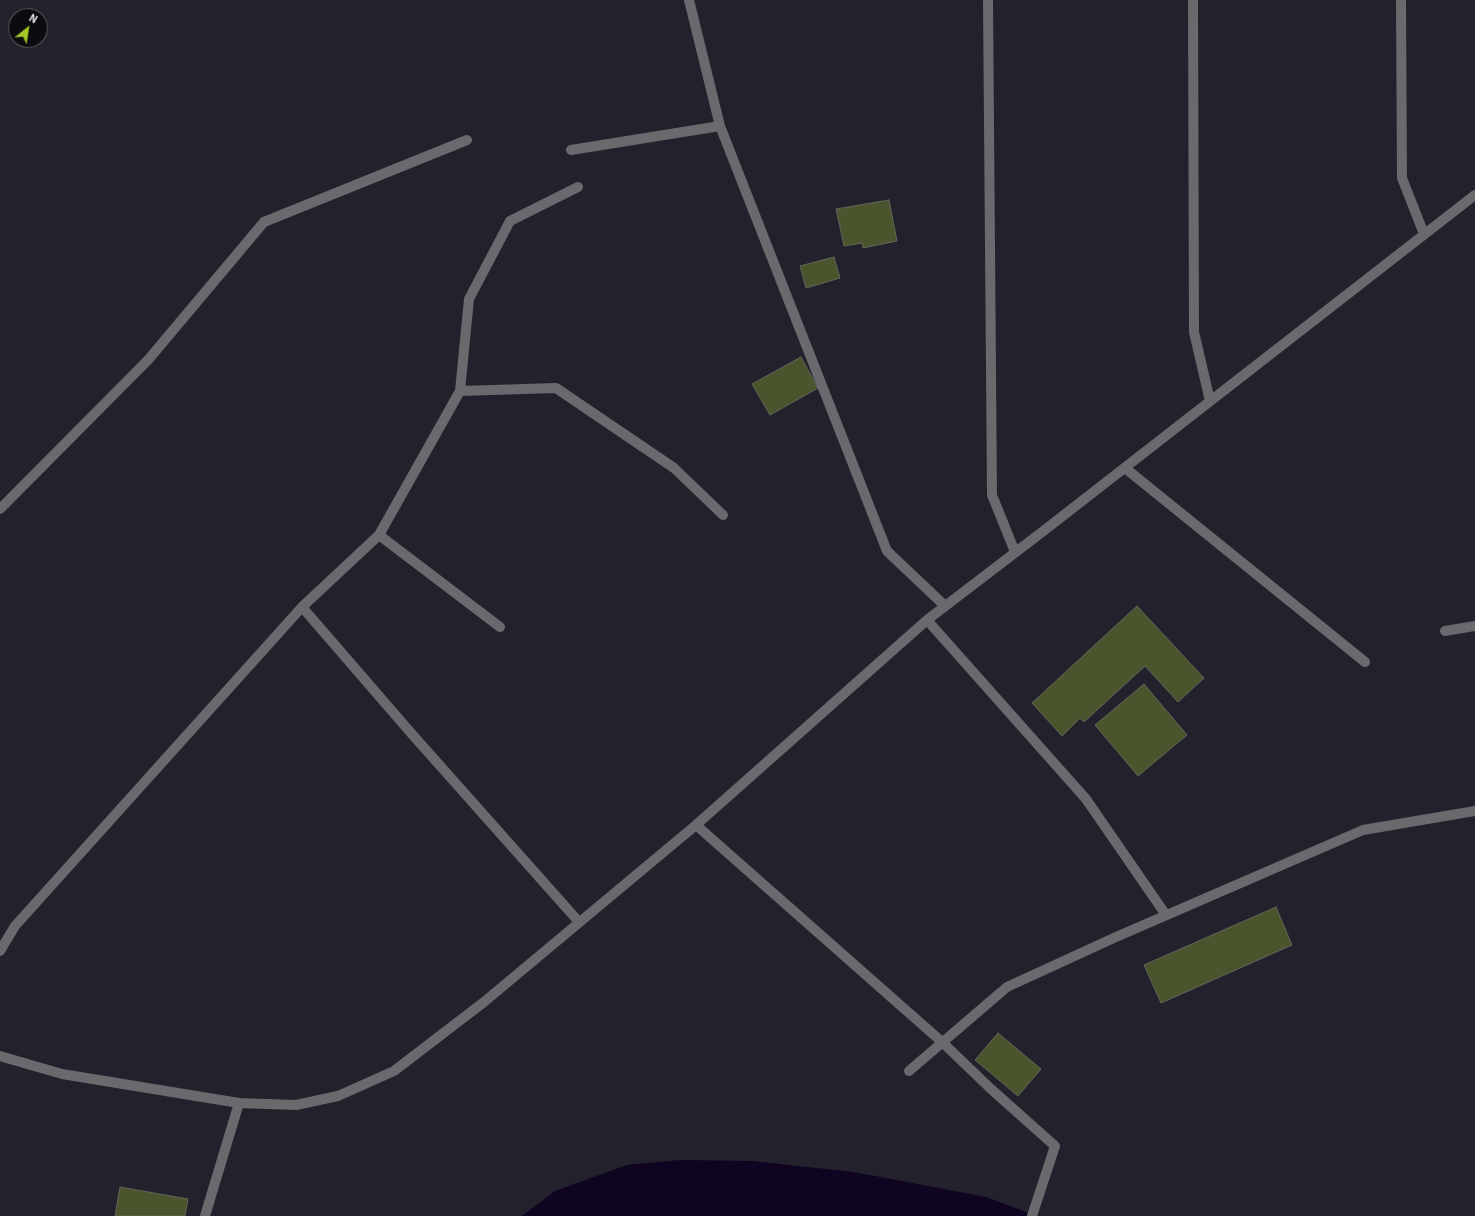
<!DOCTYPE html>
<html>
<head>
<meta charset="utf-8">
<style>
  body { margin:0 }
  #map { position:relative; width:1475px; height:1216px; overflow:hidden; background:#23212b; font-family:Barlow,sans-serif }
  canvas { display:block }
  .north { position:absolute; left:8px; top:8px; width:40px; height:40px; box-sizing:border-box; background:#0c0b10; border:1px solid #615f65; border-radius:50%; rotate:30deg; font-size:11px; font-weight:700; line-height:16px; text-align:center; color:#e0dee5 }
  .north::after { content:''; display:block; margin:auto; width:14px; height:18px; background:#a5c823; clip-path:polygon(50% 0,100% 100%,50% 72%,0 100%) }
</style>
</head>
<body>
<div id="map">
<canvas width="1475" height="1216"></canvas>
<div class="north">N</div>
</div>
<script>
const ctx = document.querySelector('canvas').getContext('2d');
ctx.lineJoin = 'round';
function fill(path, color) {
  ctx.fillStyle = color;
  ctx.fill(path, 'evenodd');
}
function poly(rows) {
  const path = new Path2D();
  for (const r of rows) {
    path.moveTo(r[0], r[1]);
    for (let i = 2; i < r.length; i += 2) path.lineTo(r[i], r[i + 1]);
  }
  return path;
}
function trace(path, color, width, dash) {
  ctx.strokeStyle = color;
  ctx.lineWidth = width;
  ctx.lineCap = dash ? 'butt' : 'round';
  ctx.setLineDash(dash || []);
  ctx.stroke(path);
}
fill(poly([
  [681,1160,752,1161,854,1172,986,1197,1037,1216,522,1216,555,1191,627,1165]
]), '#0f0422');
const building = poly([
  [889,200,897,241,863,248,862,243,844,246,836,209,889,200],
  [834,257,840,278,806,288,800,266,834,257],
  [801,357,818,388,770,415,752,384,801,357],
  [1137,606,1204,678,1178,702,1145,666,1084,722,1080,718,1062,736,1032,703,1137,606],
  [1144,684,1187,735,1138,776,1095,725,1144,684],
  [1276,907,1292,945,1161,1003,1144,965,1276,907],
  [998,1033,1041,1069,1018,1096,975,1060,998,1033],
  [120,1187,188,1199,185,1216,115,1216,120,1187]
]);
fill(building, '#4a552e');
trace(building, '#62665a', 1);
trace(poly([
  [689,0,720,126,887,551,945,606],
  [988,0,992,495,1015,552],
  [1193,0,1194,332,1210,401],
  [1401,0,1402,178,1424,234],
  [571,150,720,126],
  [460,391,556,388,674,468,723,515],
  [1125,468,1365,662],
  [0,509,148,360,264,222,467,140],
  [379,535,500,627],
  [302,607,411,733,579,922],
  [927,620,1086,799,1166,915],
  [1445,631,1475,626],
  [696,825,942,1042,991,1089,1055,1146,1032,1216],
  [0,951,15,926,302,607,379,535,460,391,469,299,510,221,578,187],
  [0,1056,62,1074,239,1103,296,1105,338,1096,394,1071,484,1002,696,825,927,620,1046,529,1475,195],
  [909,1071,1007,987,1116,937,1363,830,1475,811],
  [205,1216,239,1103]
]), '#6a696e', 10);
</script>
</body>
</html>
